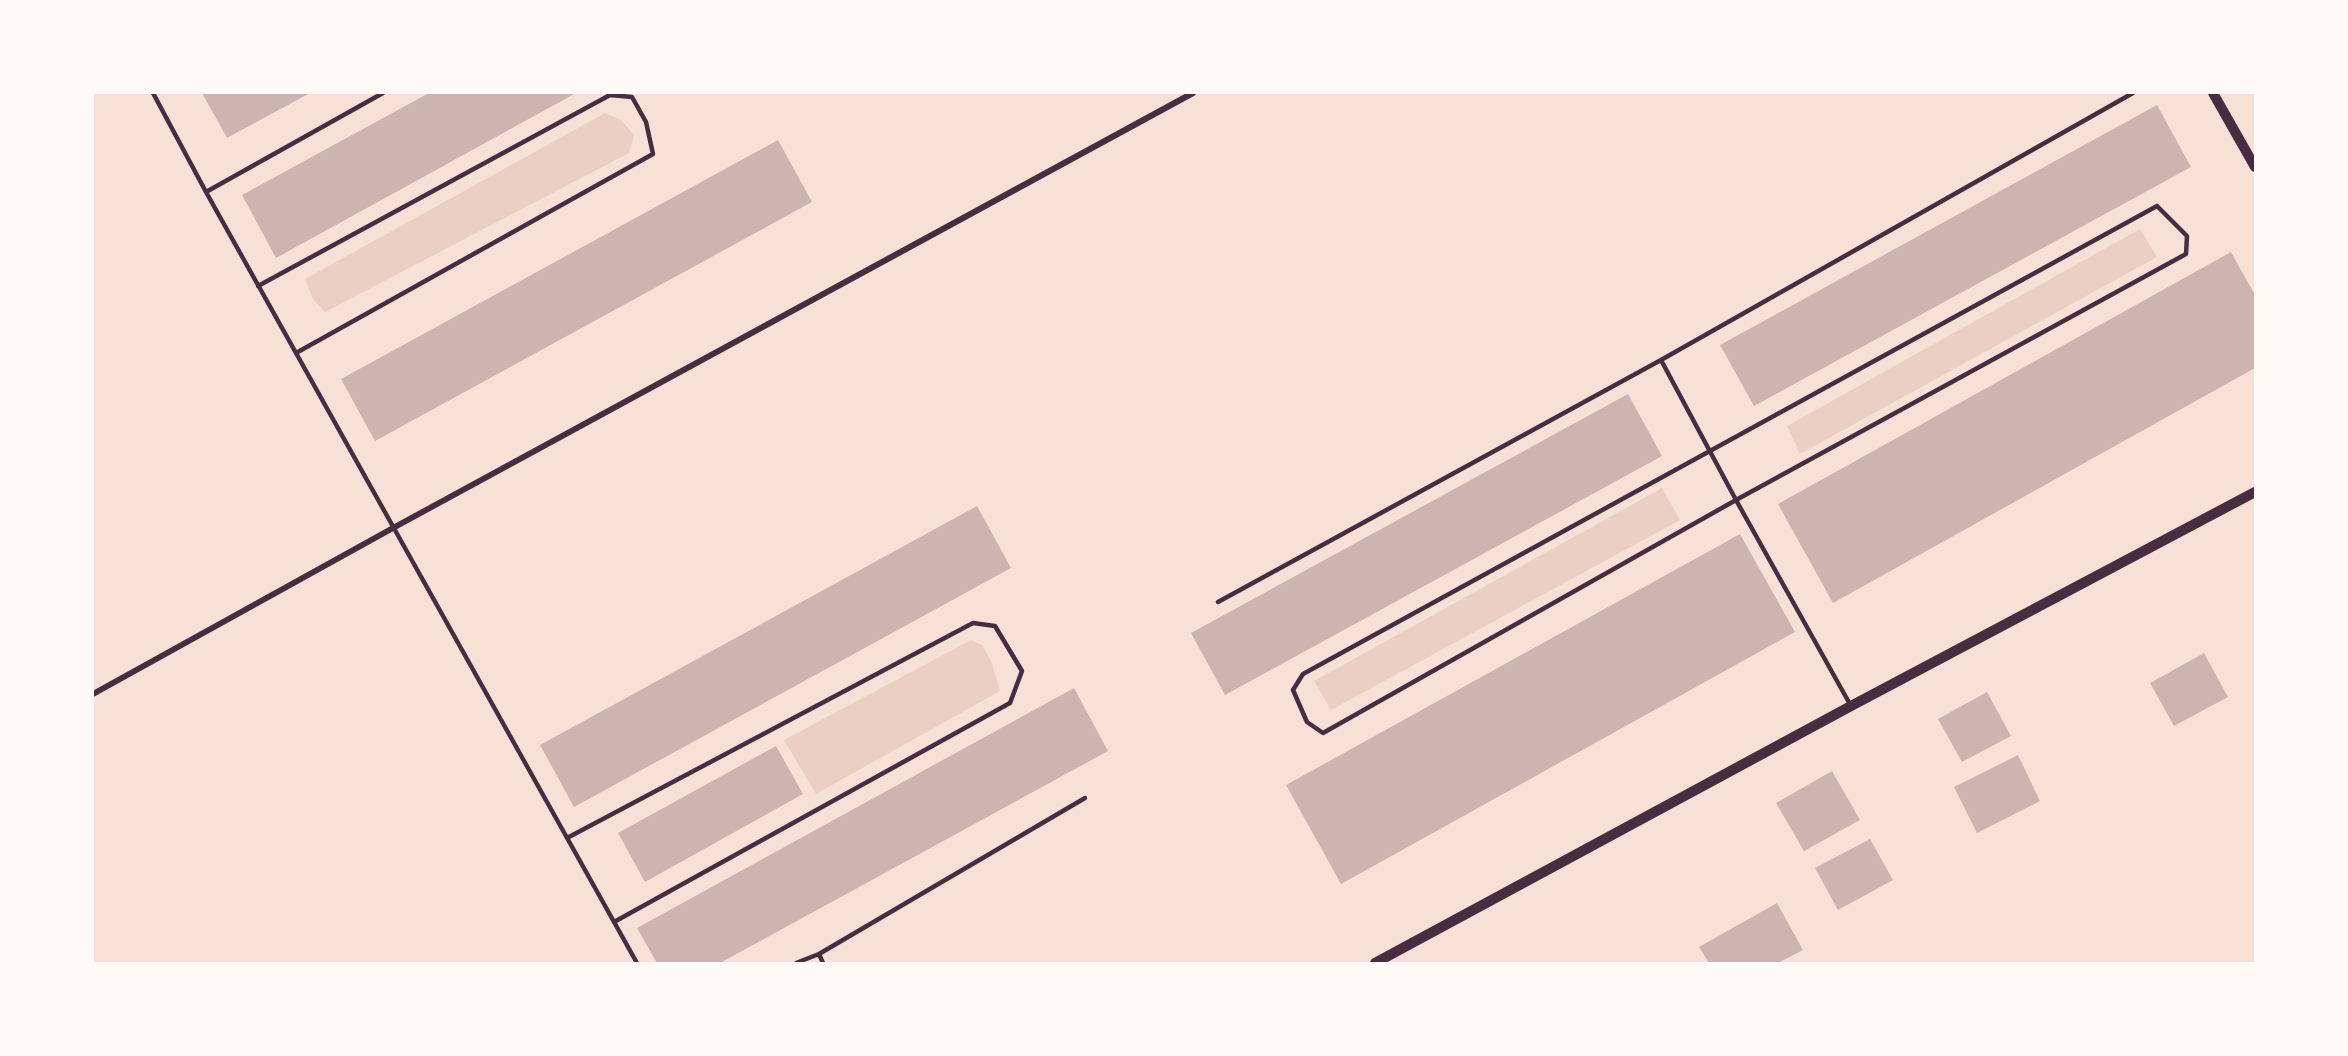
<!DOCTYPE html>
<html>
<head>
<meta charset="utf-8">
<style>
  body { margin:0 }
  #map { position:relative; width:2348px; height:1056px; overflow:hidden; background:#f7e1d7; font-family:Cabin,sans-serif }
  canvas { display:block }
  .frame { position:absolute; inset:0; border:94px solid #fffaf5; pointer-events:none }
</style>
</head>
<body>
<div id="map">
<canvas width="2348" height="1056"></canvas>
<div class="frame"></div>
</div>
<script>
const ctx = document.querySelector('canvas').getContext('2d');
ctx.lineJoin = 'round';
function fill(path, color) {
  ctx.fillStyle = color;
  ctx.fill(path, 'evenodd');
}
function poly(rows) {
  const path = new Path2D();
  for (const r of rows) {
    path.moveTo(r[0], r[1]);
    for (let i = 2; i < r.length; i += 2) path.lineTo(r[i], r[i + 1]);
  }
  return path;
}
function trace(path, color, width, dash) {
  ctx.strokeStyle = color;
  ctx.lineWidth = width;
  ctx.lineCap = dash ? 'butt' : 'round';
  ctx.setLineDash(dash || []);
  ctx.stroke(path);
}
fill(poly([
  [605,113,621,120,634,135,629,153,325,312,313,299,305,279],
  [2140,229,2157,257,1800,454,1787,426],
  [1662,488,1680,520,1331,710,1314,681],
  [971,640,982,645,991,661,1000,691,816,794,784,740]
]), '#ebcfc5');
fill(poly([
  [202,93,310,93,227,138],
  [429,93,576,93,276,258,242,195],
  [2157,105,2191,167,1754,406,1720,345],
  [778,140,812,202,375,441,341,379],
  [2231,252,2255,295,2255,368,1833,603,1778,504],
  [1628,394,1662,456,1225,695,1191,633],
  [977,506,1011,568,574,807,540,745],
  [1740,534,1795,632,1341,884,1286,785],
  [2204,653,2228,697,2174,726,2150,683],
  [1074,688,1108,751,720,963,657,963,637,928],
  [1987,692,2011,736,1962,762,1938,719],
  [776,746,803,794,645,882,618,833],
  [2018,755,2040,801,1977,833,1954,787],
  [1832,771,1860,820,1804,851,1776,803],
  [1870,839,1893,880,1838,910,1815,868],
  [1777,903,1803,950,1778,963,1709,963,1699,947]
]), '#ccb4b1');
trace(poly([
  [153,93,206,192,637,963],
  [206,192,383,93],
  [2157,206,2187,236,2186,254,1736,500,1323,733,1307,722,1293,690,1303,674,2157,206],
  [258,286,610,95,632,97,646,122,653,154,296,353],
  [1661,360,1736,500,1851,706],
  [1218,602,1661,360,2133,93],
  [567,838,973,623,995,626,1022,671,1010,703,614,922],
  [819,954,1085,798],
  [796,963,819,954,823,963]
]), '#4a2c40', 4.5);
trace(poly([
  [93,694,393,528,1193,93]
]), '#4a2c40', 6);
trace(poly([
  [2213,93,2255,167],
  [1375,963,1851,706,2255,492]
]), '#4a2c40', 10);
</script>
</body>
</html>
